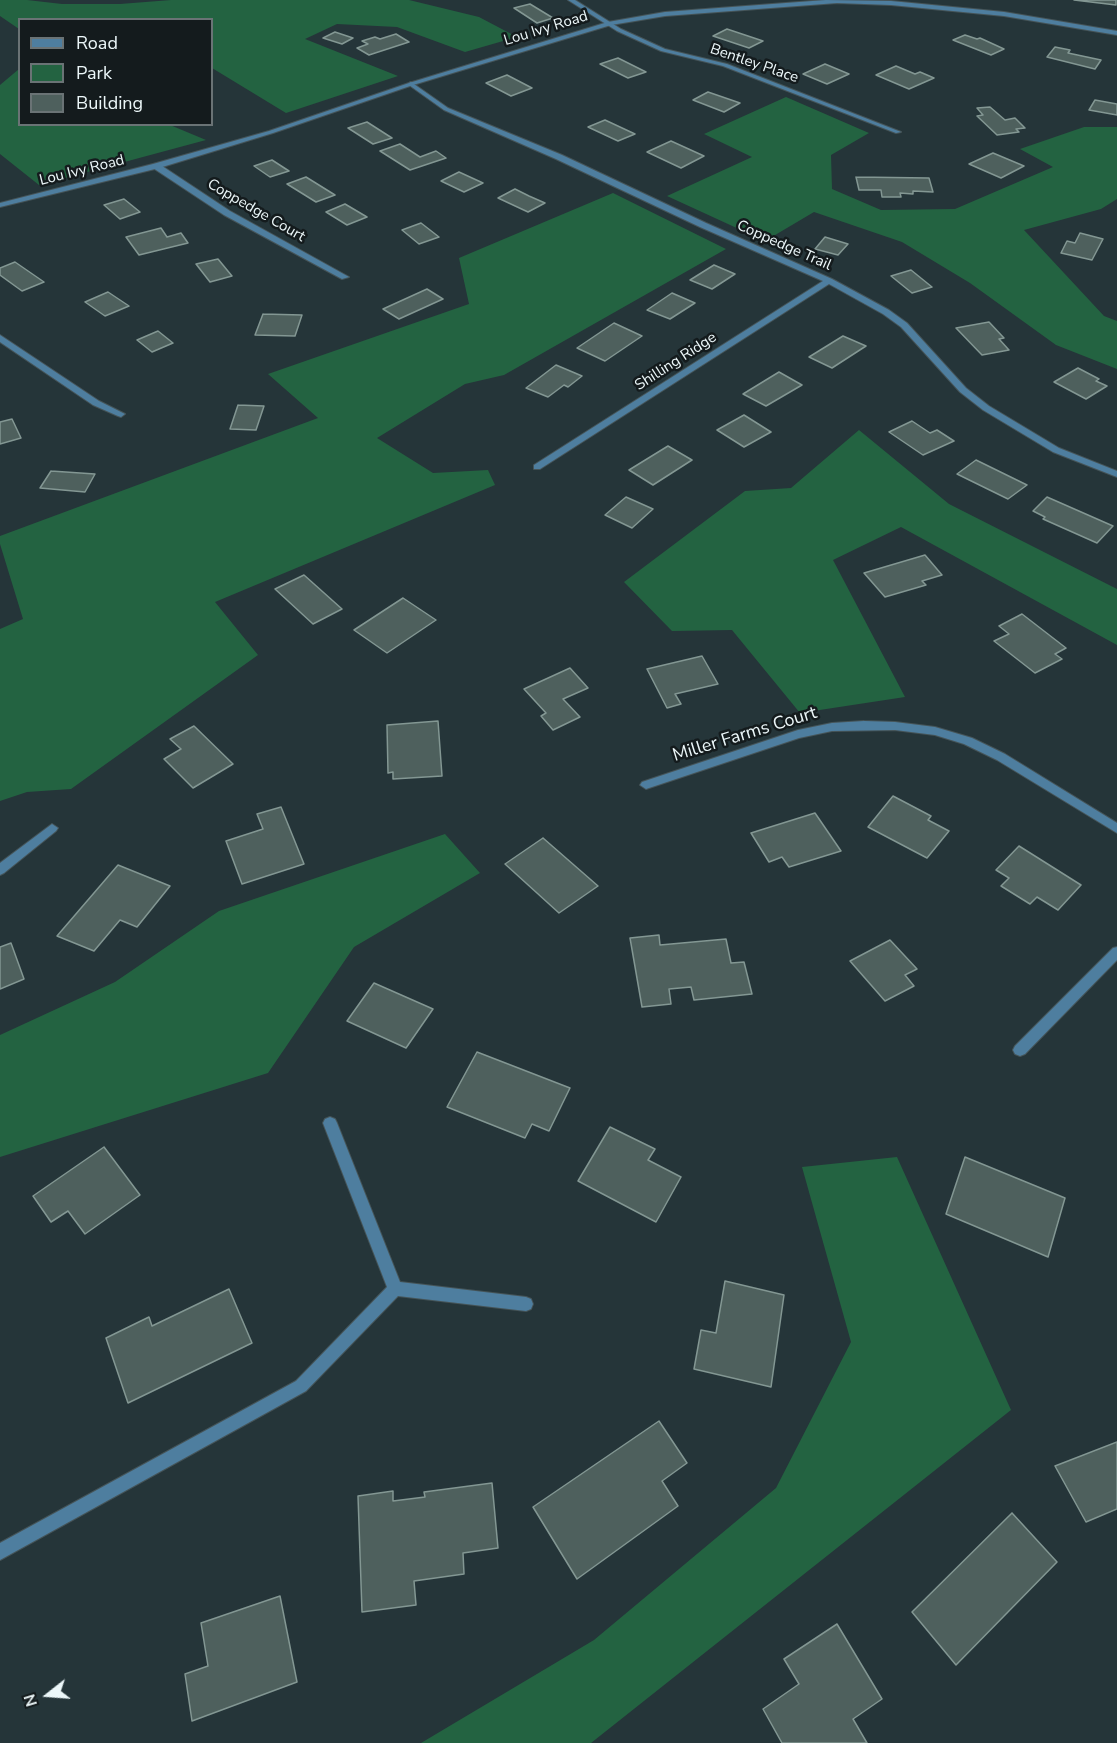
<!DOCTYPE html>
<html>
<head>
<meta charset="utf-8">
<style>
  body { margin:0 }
  #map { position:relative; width:1117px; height:1743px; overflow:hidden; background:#253539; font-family:"Nunito Sans",sans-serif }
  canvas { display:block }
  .legend { position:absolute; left:18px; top:18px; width:195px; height:108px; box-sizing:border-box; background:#141b1d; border:2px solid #6a7375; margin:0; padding:8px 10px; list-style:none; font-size:18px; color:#ecf7f9 }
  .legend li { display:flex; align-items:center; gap:12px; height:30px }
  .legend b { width:30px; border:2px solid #6a7375 }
  .north { position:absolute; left:18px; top:1665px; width:60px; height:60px; -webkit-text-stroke:4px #141b1d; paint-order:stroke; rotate:253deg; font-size:16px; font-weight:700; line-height:24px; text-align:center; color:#ecf7f9 }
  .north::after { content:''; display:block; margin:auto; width:21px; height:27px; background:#ecf7f9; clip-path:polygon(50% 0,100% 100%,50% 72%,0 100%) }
</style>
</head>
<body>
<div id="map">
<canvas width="1117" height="1743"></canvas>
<ul class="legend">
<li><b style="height:8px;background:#4e7e9f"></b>Road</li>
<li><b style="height:16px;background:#236341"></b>Park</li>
<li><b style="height:16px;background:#4e605d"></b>Building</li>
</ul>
<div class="north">N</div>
</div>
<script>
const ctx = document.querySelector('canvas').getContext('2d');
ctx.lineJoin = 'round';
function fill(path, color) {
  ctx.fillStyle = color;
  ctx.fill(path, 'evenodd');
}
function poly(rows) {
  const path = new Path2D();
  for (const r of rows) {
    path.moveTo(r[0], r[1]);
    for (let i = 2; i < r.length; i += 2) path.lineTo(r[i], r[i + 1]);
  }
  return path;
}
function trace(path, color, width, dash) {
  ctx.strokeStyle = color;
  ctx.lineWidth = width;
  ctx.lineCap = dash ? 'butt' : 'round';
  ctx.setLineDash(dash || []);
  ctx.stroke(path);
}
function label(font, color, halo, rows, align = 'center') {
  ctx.font = font + ' "Nunito Sans",sans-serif';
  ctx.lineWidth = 5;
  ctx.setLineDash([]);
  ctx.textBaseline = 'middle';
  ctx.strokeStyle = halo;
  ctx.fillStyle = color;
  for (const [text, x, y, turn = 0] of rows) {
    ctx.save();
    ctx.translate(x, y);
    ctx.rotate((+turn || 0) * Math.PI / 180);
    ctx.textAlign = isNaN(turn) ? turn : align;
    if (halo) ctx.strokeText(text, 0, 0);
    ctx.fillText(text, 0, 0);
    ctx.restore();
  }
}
fill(poly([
  [0,0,27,0,62,4,120,4,171,0,409,0,479,17,517,37,465,52,397,27,337,24,305,39,398,76,286,113,212,68,212,20,20,20,19,29,0,16],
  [19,69,20,124,170,125,206,140,39,185,0,154,0,85],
  [786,97,869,133,831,155,832,189,881,210,955,209,1053,167,1020,149,1084,127,1117,127,1117,199,1101,209,1024,230,1104,316,1117,321,1117,369,1056,345,970,283,902,242,814,212,765,241,667,196,752,157,704,134],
  [613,193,726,249,504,375,465,384,377,438,433,473,488,470,495,485,215,602,258,655,71,789,27,792,0,801,0,629,23,619,0,544,0,536,318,418,268,374,469,304,459,258],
  [859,430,949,504,1117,589,1117,645,901,527,833,560,905,697,800,713,732,630,672,631,624,582,745,491,791,488],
  [445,834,480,873,354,947,268,1073,0,1157,0,1035,115,982,219,911],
  [897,1157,1011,1410,591,1743,421,1743,594,1640,776,1488,851,1342,802,1167]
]), '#236341');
const building = poly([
  [1074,0,1116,0,1116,5,1074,0],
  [530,4,553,18,537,23,514,8,530,4],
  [727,29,763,41,749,48,713,36,727,29],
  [335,32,353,38,342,44,323,38,335,32],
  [396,34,409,42,369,55,357,48,368,44,362,41,375,37,380,39,396,34],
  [965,35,977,39,980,38,1004,49,991,55,953,40,965,35],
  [1055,47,1070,50,1068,53,1101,60,1095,69,1047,57,1055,47],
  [618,58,646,72,628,78,600,64,618,58],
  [825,64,849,74,827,84,803,74,825,64],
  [896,66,915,74,920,72,934,78,909,89,876,75,896,66],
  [507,75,532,88,511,96,486,83,507,75],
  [708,92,740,103,724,112,693,100,708,92],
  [1095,100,1117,104,1117,115,1089,110,1095,100],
  [990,107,1005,120,1015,118,1025,128,1016,129,1019,132,997,135,977,116,983,115,977,108,990,107],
  [605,120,635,134,618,141,588,127,605,120],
  [367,122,392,138,373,144,348,128,367,122],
  [671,141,704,156,681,168,647,152,671,141],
  [400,144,420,157,436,151,446,158,410,170,380,151,400,144],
  [993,153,1024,166,1001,178,969,164,993,153],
  [272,160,289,171,270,177,254,166,272,160],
  [459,172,483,183,464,192,441,181,459,172],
  [306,177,335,195,316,202,287,184,306,177],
  [856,177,929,178,933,192,913,191,913,194,900,193,901,197,882,197,881,190,859,190,856,177],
  [515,189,529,196,545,203,528,212,498,198,515,189],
  [124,199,140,212,120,219,104,205,124,199],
  [345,204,367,217,347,225,326,212,345,204],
  [421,223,439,237,419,244,402,230,421,223],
  [161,228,167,237,181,233,188,243,139,255,126,237,161,228],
  [1080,233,1103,239,1092,260,1061,253,1067,241,1075,243,1080,233],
  [825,237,848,244,838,255,815,249,825,237],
  [218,259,232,276,210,282,196,264,218,259],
  [15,262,44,282,22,291,0,275,0,268,15,262],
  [714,265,735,274,712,289,690,280,714,265],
  [911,270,932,287,912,293,891,276,911,270],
  [427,289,443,299,399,319,383,309,427,289],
  [108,292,129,306,105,316,85,302,108,292],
  [672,293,695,303,670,319,647,310,672,293],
  [263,314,302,315,295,336,255,335,263,314],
  [989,322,1004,338,999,339,1009,350,982,355,956,328,989,322],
  [614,323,642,336,605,361,577,348,614,323],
  [158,331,173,343,152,352,137,340,158,331],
  [843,336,866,346,832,368,809,357,843,336],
  [556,365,582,376,568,387,564,385,548,397,526,388,556,365],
  [1078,368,1099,379,1096,381,1107,386,1086,399,1054,382,1078,368],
  [779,372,802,385,766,406,743,394,779,372],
  [238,405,264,406,256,430,230,429,238,405],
  [744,415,771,432,744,447,717,430,744,415],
  [12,419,21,438,0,444,0,422,12,419],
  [912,421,930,433,937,430,954,441,923,455,889,432,912,421],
  [668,446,692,460,653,485,629,470,668,446],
  [976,460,1027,485,1008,499,957,474,976,460],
  [51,471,95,474,85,492,40,488,51,471],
  [626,497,653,509,632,528,605,515,626,497],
  [1047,497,1113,526,1097,543,1043,519,1045,517,1033,511,1047,497],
  [925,555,942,575,922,581,926,585,885,597,864,573,925,555],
  [304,575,342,609,313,624,275,589,304,575],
  [403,598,436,620,387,653,354,630,403,598],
  [1022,614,1066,648,1055,654,1062,659,1035,673,994,641,1009,634,999,626,1022,614],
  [702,656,718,684,675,694,681,704,667,708,647,669,702,656],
  [570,668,588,688,563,699,580,717,553,730,541,716,546,713,524,689,570,668],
  [438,721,442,776,393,779,393,772,388,773,387,725,438,721],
  [194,726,233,764,193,788,164,759,181,749,170,739,194,726],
  [893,796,931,816,928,820,949,831,927,858,868,827,893,796],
  [281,807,304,864,242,884,226,841,263,829,257,814,281,807],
  [815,813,841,851,789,867,782,857,769,862,751,833,815,813],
  [543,838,598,886,559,913,505,864,543,838],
  [1019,846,1081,885,1058,910,1037,897,1030,904,1001,886,1009,878,996,870,1019,846],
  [118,865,170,886,137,927,120,920,94,951,57,936,118,865],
  [659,935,660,945,726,939,731,963,744,962,752,994,694,1000,691,987,669,989,671,1004,642,1007,630,938,659,935],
  [890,940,917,969,905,975,914,986,885,1001,850,961,890,940],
  [11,943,24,979,0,989,0,947,11,943],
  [374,983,433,1009,406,1048,347,1021,374,983],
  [477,1052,570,1088,549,1131,532,1124,525,1138,447,1107,477,1052],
  [610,1127,655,1149,648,1160,681,1177,656,1222,578,1181,610,1127],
  [104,1147,140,1195,85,1234,68,1211,51,1222,33,1196,104,1147],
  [965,1157,1065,1198,1048,1257,946,1214,965,1157],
  [725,1281,784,1295,771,1387,694,1369,701,1330,716,1333,725,1281],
  [229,1289,252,1343,128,1403,106,1338,149,1317,152,1326,229,1289],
  [659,1421,687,1463,662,1481,678,1506,577,1579,533,1507,659,1421],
  [1117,1442,1117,1509,1086,1522,1055,1466,1117,1442],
  [492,1483,498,1548,463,1553,464,1574,414,1581,416,1605,362,1612,358,1496,393,1491,393,1501,425,1497,424,1492,492,1483],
  [1012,1513,1057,1562,956,1665,912,1612,1012,1513],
  [280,1596,297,1682,192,1721,185,1674,208,1666,201,1623,280,1596],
  [837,1624,882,1699,853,1719,867,1743,782,1743,763,1709,799,1684,784,1659,837,1624]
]);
fill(building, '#4e605d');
trace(building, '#839793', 1.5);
const minor = poly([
  [568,0,575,0,621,29,665,49,727,64,901,132,896,133,723,66,661,51,617,31,568,0],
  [411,82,448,108,562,155,706,223,832,279,889,310,907,323,966,388,989,406,1059,448,1117,471,1117,477,1053,452,983,410,960,392,901,327,883,314,829,284,540,469,534,469,534,465,823,281,700,227,556,159,444,110,409,85,409,83,411,82],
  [153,164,159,164,230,211,349,277,342,279,224,215,153,168,153,164],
  [0,335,99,401,125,414,121,417,118,416,93,405,0,342,0,335],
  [864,721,895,722,935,727,972,738,1005,754,1117,823,1117,833,997,760,964,744,935,735,895,730,832,731,799,738,646,789,640,785,642,782,798,730,832,723,864,721],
  [52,824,58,828,56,831,4,873,0,875,0,863,52,824],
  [1117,947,1117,960,1025,1054,1020,1056,1015,1054,1013,1050,1015,1046,1113,948,1117,947],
  [330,1117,335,1119,337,1123,400,1282,526,1297,531,1299,533,1304,531,1309,526,1311,398,1296,306,1391,0,1560,0,1543,296,1381,387,1287,323,1123,325,1119,330,1117]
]);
const tertiary = poly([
  [826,0,891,1,1004,12,1117,31,1117,35,1004,16,891,5,837,3,665,16,611,25,413,85,273,133,159,168,0,207,0,203,153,164,269,131,409,83,608,22,665,12,826,0]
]);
trace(minor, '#455458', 2);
trace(tertiary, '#455458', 2);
fill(minor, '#4e7e9f');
fill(tertiary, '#4e7e9f');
label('15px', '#ecf7f9', '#141b1d', [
  ["Lou Ivy Road",546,29,-17],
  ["Bentley Place",754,64,19],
  ["Lou Ivy Road",82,171,-14],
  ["Coppedge Court",256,211,30],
  ["Coppedge Trail",784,246,24],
  ["Shilling Ridge",676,362,-33]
]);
label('18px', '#ecf7f9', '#141b1d', [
  ["Miller Farms Court",745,735,-17]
]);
</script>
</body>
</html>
